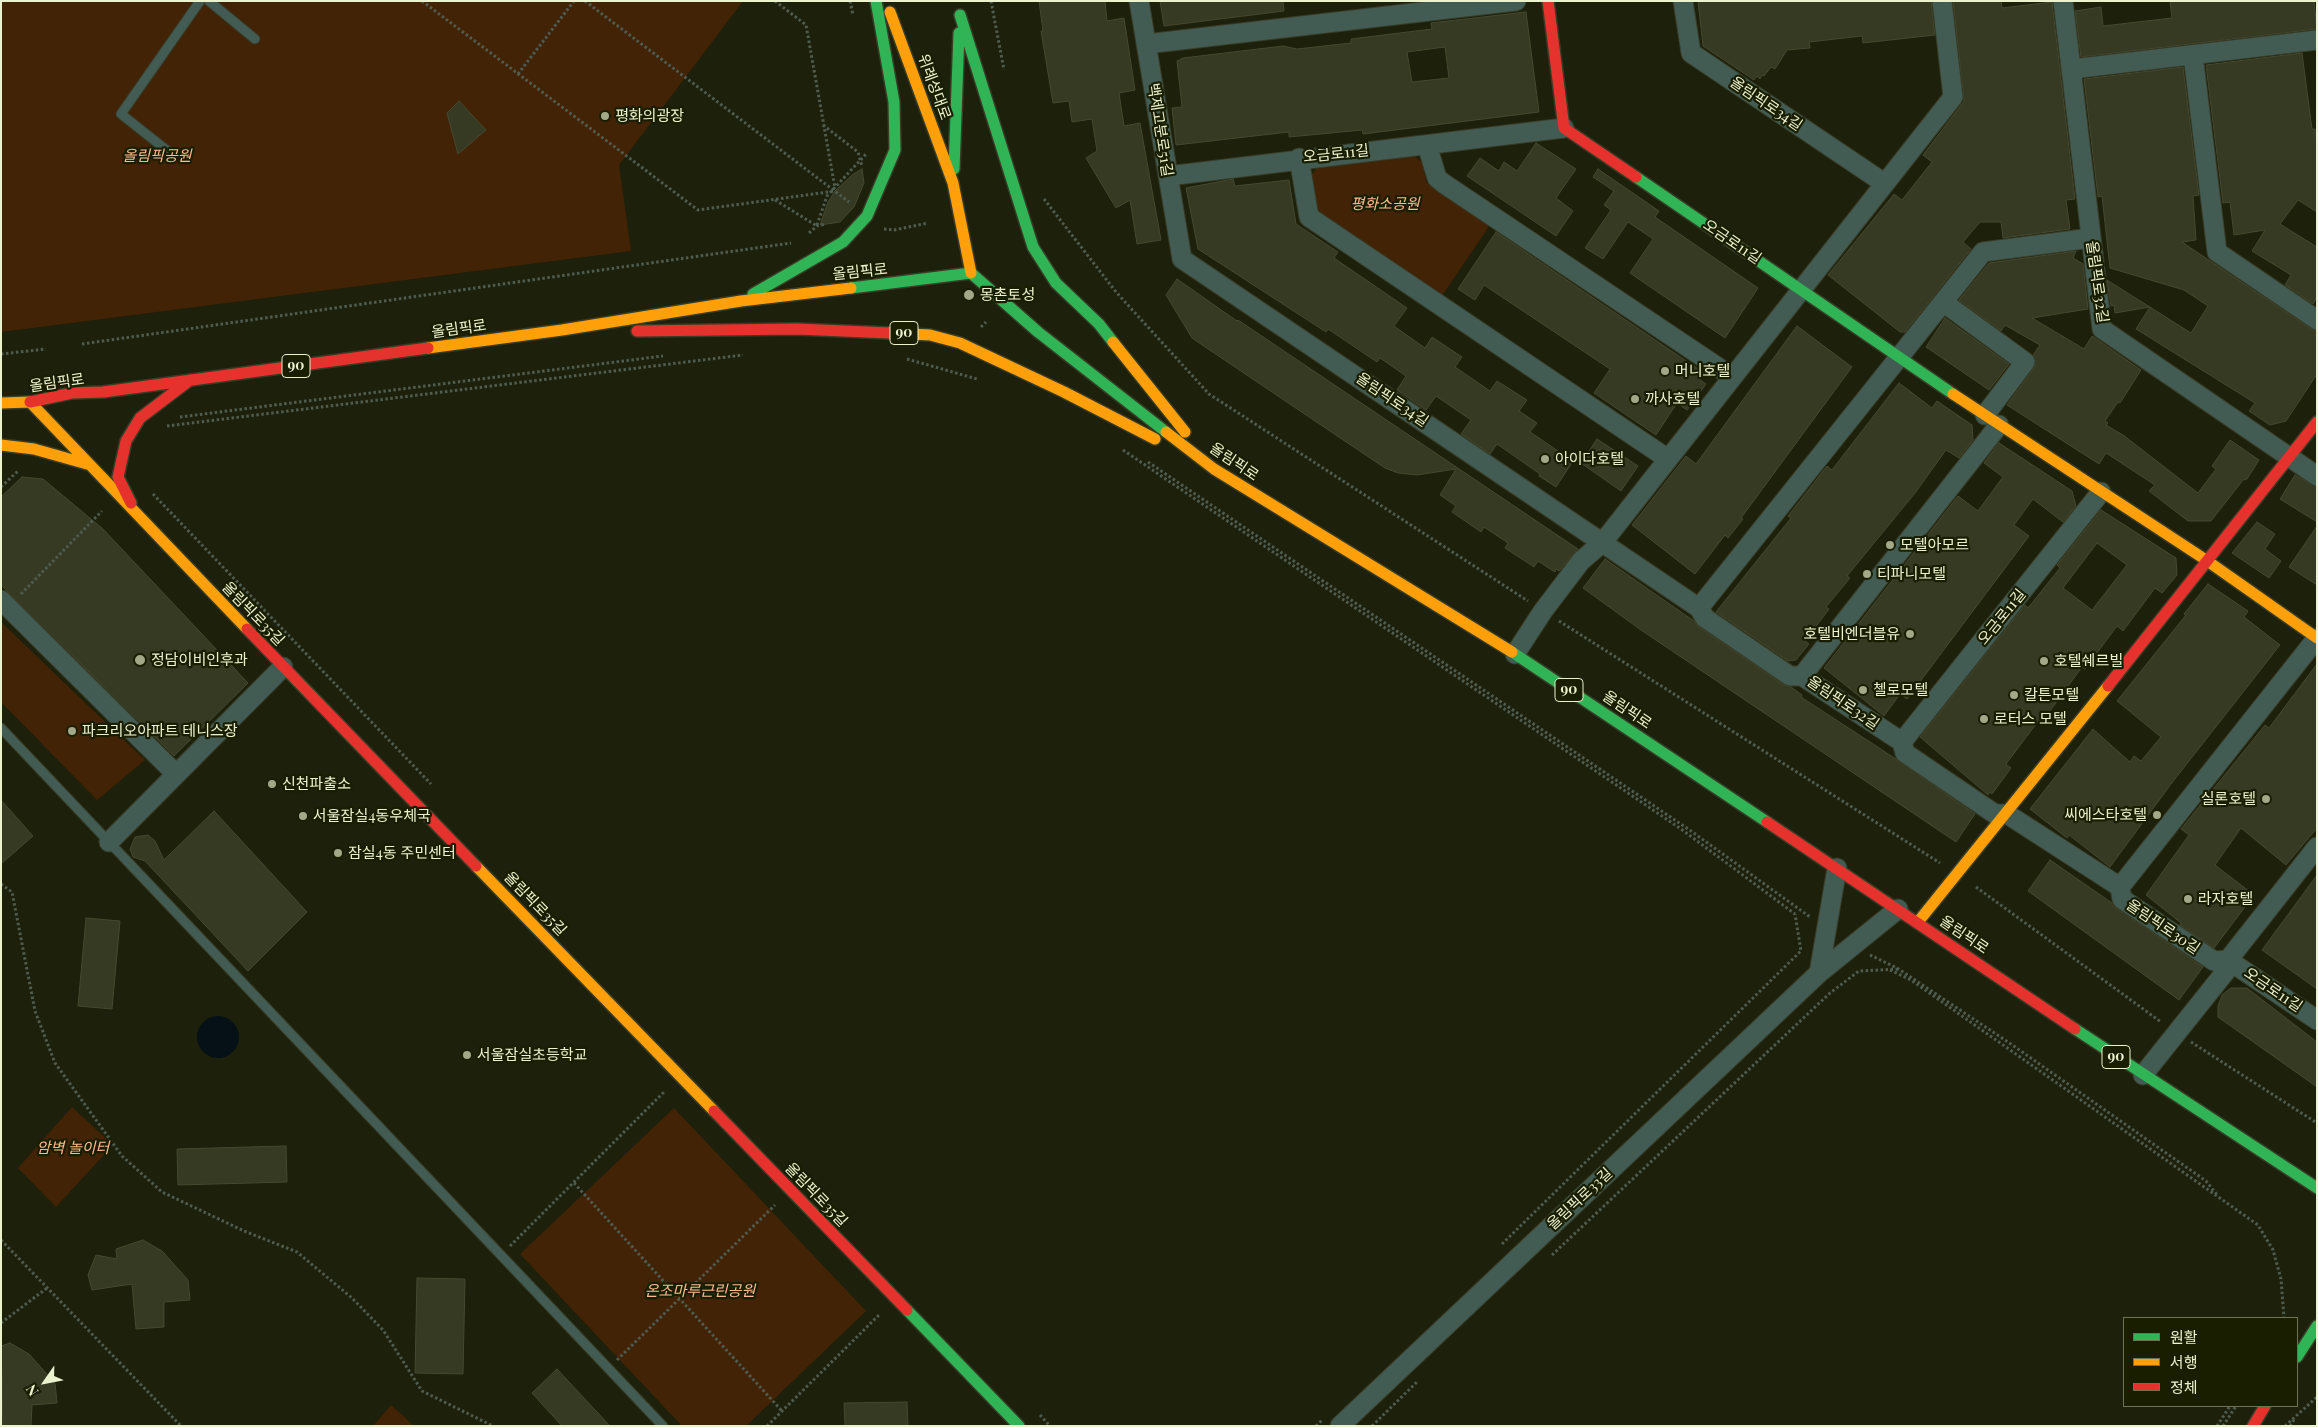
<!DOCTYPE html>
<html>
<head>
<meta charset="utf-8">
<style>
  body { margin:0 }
  #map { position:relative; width:2318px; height:1427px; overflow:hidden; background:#1d200a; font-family:"Playfair Display","Noto Sans KR",serif }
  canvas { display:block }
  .frame { position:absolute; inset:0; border:2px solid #ebf2ce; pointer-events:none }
  .legend { position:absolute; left:2123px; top:1317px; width:175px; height:90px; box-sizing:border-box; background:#1a1e00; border:1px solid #6e7352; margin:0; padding:6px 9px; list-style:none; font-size:15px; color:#ebf2ce }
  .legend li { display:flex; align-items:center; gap:10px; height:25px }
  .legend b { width:25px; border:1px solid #6e7352 }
  .north { position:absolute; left:20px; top:1357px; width:50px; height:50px; -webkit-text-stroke:4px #1a1e00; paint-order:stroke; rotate:237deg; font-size:14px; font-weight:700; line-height:20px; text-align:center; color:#ebf2ce }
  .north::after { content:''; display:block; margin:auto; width:18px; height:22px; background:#ebf2ce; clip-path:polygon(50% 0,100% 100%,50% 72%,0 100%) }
</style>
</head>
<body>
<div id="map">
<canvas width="2318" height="1427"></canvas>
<div class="frame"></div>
<ul class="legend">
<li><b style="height:6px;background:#30b455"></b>원활</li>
<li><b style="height:6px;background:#ff9f0a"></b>서행</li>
<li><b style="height:6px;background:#e5322d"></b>정체</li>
</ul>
<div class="north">N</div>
</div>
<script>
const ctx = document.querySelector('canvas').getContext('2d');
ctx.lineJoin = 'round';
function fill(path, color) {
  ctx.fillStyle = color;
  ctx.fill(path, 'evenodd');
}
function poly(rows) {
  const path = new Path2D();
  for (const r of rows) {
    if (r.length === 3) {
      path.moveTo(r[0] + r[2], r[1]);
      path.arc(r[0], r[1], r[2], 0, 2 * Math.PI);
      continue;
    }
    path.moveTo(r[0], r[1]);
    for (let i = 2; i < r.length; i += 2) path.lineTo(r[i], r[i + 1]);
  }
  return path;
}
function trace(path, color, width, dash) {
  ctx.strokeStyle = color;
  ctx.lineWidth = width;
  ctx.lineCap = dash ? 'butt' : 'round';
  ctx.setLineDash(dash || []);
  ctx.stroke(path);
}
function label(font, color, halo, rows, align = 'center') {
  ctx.font = font + ' "Playfair Display","Noto Sans KR",serif';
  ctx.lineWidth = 4.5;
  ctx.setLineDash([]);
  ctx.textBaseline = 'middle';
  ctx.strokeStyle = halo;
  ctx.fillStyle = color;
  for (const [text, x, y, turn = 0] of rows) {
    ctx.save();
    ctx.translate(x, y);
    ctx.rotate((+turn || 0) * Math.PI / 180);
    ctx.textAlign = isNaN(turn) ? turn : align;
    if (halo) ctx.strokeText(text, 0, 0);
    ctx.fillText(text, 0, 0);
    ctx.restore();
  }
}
fill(poly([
  [1,1,743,1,619,165,631,251,1,332],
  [1412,154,1423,163,1426,182,1490,225,1441,297,1315,213,1310,177,1319,165],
  [1,622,145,760,97,800,1,702],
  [72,1107,113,1145,56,1207,18,1168],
  [674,1108,866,1311,746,1426,682,1426,520,1254],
  [391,1405,414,1426,373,1426]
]), '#422306');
fill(poly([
  [218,1037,21]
]), '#051116');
const building = poly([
  [1039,1,1105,1,1107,21,1124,18,1135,90,1119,93,1124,126,1140,123,1161,240,1137,244,1130,200,1116,208,1086,158,1097,151,1092,119,1072,122,1069,101,1053,103,1041,31,1043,31,1039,1],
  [1160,1,1283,1,1284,11,1164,26,1160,1],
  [1698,1,1931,1,1935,35,1863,43,1862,36,1809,42,1810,48,1787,50,1775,69,1771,67,1764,76,1762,75,1760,79,1757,76,1754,80,1703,46,1698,1],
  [1953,1,2001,1,2002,8,2052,2,2075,199,2066,200,2070,229,2003,238,2001,222,1980,222,1963,242,1971,249,1905,332,1900,332,1828,275,1894,194,1902,200,1932,162,1923,155,1964,101,1953,1],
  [2170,1,2314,1,2317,29,2081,57,2075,11,2101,7,2103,26,2172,18,2170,1],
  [1526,12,1539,112,1363,134,1362,130,1289,137,1289,132,1176,145,1172,108,1182,107,1177,61,1183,58,1283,46,1297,49,1351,43,1351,39,1432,29,1431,23,1526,12],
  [1445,47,1449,78,1412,82,1407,52,1445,47],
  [2302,53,2312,129,2315,129,2317,146,2317,212,2298,200,2280,224,2317,247,2317,297,2313,304,2285,285,2291,275,2252,251,2265,230,2234,235,2230,202,2223,203,2206,65,2302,53],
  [2183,67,2199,195,2193,196,2196,240,2182,242,2311,329,2317,331,2317,374,2286,421,2270,425,2249,411,2255,403,2136,329,2150,307,2115,313,2114,305,2111,306,2107,280,2191,333,2208,306,2184,290,2110,268,2102,196,2098,197,2084,79,2183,67],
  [459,101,486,130,458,154,447,113,459,101],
  [1536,143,1576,169,1556,198,1573,211,1556,236,1467,176,1480,158,1499,171,1504,162,1517,171,1536,143],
  [862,169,864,183,854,207,840,222,820,225,828,202,835,191,852,175,862,169],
  [1598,169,1659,211,1655,217,1758,288,1725,338,1630,273,1653,239,1628,222,1603,259,1585,248,1611,210,1604,205,1614,191,1593,177,1598,169],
  [1233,179,1235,186,1289,180,1296,224,1338,252,1334,258,1407,308,1394,326,1425,348,1432,337,1462,357,1455,367,1490,391,1497,381,1527,400,1519,411,1537,423,1530,432,1573,461,1556,487,1539,476,1540,474,1497,444,1490,454,1461,434,1471,420,1436,396,1426,410,1397,390,1406,376,1380,358,1377,362,1328,329,1326,332,1198,249,1186,188,1233,179],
  [1496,232,1704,373,1700,380,1706,384,1687,410,1677,403,1656,435,1594,393,1610,369,1484,285,1475,300,1458,289,1496,232],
  [2076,251,2073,258,2083,264,2088,309,2032,318,2084,349,2092,336,2141,370,2120,403,2118,402,2105,421,2108,423,2106,425,2123,435,2198,493,2216,469,2212,466,2230,440,2259,460,2247,479,2243,480,2211,521,2188,521,2149,491,2155,485,2106,453,2099,464,2007,405,2034,368,2036,363,2033,355,2040,345,2005,325,2001,331,1959,300,1989,263,2076,251],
  [1177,279,1237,321,1238,320,1578,549,1559,571,1556,569,1555,572,1538,561,1534,567,1505,548,1508,543,1484,527,1481,532,1452,512,1456,506,1440,495,1456,469,1417,475,1398,473,1385,468,1312,419,1192,338,1166,295,1177,279],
  [1945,318,2009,364,1989,390,1926,347,1945,318],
  [1797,326,1852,367,1741,518,1743,519,1728,538,1725,535,1695,574,1632,525,1686,456,1696,464,1797,326],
  [1899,383,1932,408,1937,401,1972,425,1973,440,1959,458,1946,450,1915,493,1847,576,1850,578,1826,607,1829,609,1805,641,1809,644,1796,660,1788,661,1716,612,1791,518,1788,516,1827,466,1832,470,1899,383],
  [1597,439,1638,466,1621,491,1581,463,1597,439],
  [1999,443,2072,491,2076,506,2063,522,2033,499,2014,525,2029,536,1907,699,1900,694,1884,716,1824,668,1958,496,1978,511,2003,477,1984,463,1999,443],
  [2295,475,2317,487,2317,522,2280,499,2295,475],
  [22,477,43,479,103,529,248,683,174,756,1,585,1,497,22,477],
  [2101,510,2176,558,2177,575,2162,593,2155,588,2123,631,2117,626,2085,669,2082,667,2042,722,2039,720,2006,764,2011,768,1992,794,1990,792,1988,795,1920,737,2025,605,2028,608,2060,568,2057,565,2101,510],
  [2097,543,2127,565,2092,610,2063,588,2097,543],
  [2257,522,2275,534,2265,549,2281,561,2269,578,2232,553,2257,522],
  [2317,526,2317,585,2289,567,2317,526],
  [1605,559,1694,621,1699,627,1784,685,1791,687,1802,695,1801,697,1896,759,1975,814,1956,842,1641,630,1583,588,1605,559],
  [2208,584,2248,611,2244,617,2280,645,2171,784,2110,867,2069,835,2067,838,2030,809,2093,729,2130,762,2134,756,2141,761,2161,737,2117,701,2186,615,2184,614,2208,584],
  [2317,664,2317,828,2286,865,2241,828,2215,865,2254,895,2214,948,2180,925,2181,923,2146,895,2189,835,2181,829,2265,725,2269,728,2317,664],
  [1,800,33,836,1,864,1,800],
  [214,811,307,912,248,971,145,861,133,857,130,849,135,837,148,835,155,841,164,860,214,811],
  [2050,860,2112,903,2116,908,2203,967,2179,1000,2028,891,2050,860],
  [2317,875,2317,989,2262,950,2317,875],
  [86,918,120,921,112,1009,78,1006,86,918],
  [2231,988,2247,988,2317,1042,2317,1087,2218,1017,2218,1006,2222,995,2231,988],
  [286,1146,287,1182,178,1185,177,1149,286,1146],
  [143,1240,162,1251,188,1280,190,1300,164,1302,164,1327,136,1329,132,1284,92,1290,88,1275,96,1255,117,1259,116,1249,143,1240],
  [417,1278,465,1279,463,1374,415,1373,417,1278],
  [10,1343,29,1354,55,1383,57,1403,32,1405,31,1426,3,1426,1,1346,10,1343],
  [557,1369,610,1426,562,1426,532,1393,557,1369],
  [907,1402,908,1426,845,1426,844,1403,907,1402]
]);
fill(building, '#363a23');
trace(building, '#454930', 1);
const lane = poly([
  [209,1,255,39],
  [169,152,121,114,200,1],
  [1,728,663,1426]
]);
const street = poly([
  [1139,1,1182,259,1699,608,1705,618,1790,676,1802,676,1902,742,1905,753,1995,814,2007,814,2120,887,2122,899,2214,961,2228,960,2317,1020],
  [1683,1,1691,53,1884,183],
  [2063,1,2102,329,2317,476],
  [1146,44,1516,1],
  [2193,55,2217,252,2317,320],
  [2072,69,2317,40],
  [1427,145,1437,178,1443,183,1731,376],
  [1299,158,1309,217,1668,459],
  [1168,176,1564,128],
  [1943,302,2025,362,1985,415],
  [1,600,176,774],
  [1699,608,1983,252,2091,238],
  [1515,654,1543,611,1581,561,1603,542,1953,97,1942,1],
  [1802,676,1999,425],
  [1902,742,2101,492],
  [109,842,283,667],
  [2120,887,2317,638],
  [1819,973,1837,868],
  [2143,1075,2226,971,2228,960,2317,847],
  [1340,1426,1819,973,1898,909]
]);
const fast = poly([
  [960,15,1033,247,1056,283,1099,324,1113,342],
  [954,169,959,33],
  [1636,177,1953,394],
  [851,288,971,273,1038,332,1166,432],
  [753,294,843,242,867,216,895,150,894,102,876,1],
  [1512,652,1767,822],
  [2075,1029,2317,1188],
  [907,1310,1019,1426],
  [2297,1357,2317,1326]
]);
const slow = poly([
  [890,12,953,183,971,273],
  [890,333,930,335,960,343,1064,392,1155,439],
  [1113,342,1185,432],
  [428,348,562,330,741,301,851,288],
  [1953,394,2206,560,2317,638],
  [1,403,30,402,247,629],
  [1166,432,1214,469,1512,652],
  [1,445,34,449,87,464],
  [476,866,714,1111],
  [1918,922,2108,686]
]);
const jam = poly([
  [1548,1,1564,128,1636,177],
  [637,331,797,329,890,333],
  [30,402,72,393,103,392,428,348],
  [131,503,118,477,126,441,140,418,190,380],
  [247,629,476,866],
  [2108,686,2317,422],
  [1767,822,2075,1029],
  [714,1111,907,1310],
  [2253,1426,2265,1406]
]);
trace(lane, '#383c27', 11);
trace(street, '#383c27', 21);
trace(fast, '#383c27', 14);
trace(slow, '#383c27', 14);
trace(jam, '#383c27', 14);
trace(poly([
  [422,1,698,210,835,191],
  [585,1,849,202],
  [775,1,806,25,835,188],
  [850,1,853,15],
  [991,1,1004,70],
  [518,74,574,1],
  [823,125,858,152,862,166],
  [1044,199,1116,292,1209,394,1528,601],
  [775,200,817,226],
  [817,225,827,196,866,154],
  [884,229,894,230,928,223],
  [809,233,817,226,825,224],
  [981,327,986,322],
  [82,344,791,243],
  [1,354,46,349],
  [907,359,977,379],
  [180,417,663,356],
  [167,426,743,355],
  [1123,450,1681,829,1795,914],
  [1148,462,1691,831,1810,917],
  [1,487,19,470],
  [153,494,431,784],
  [21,594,102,511],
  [1559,621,1940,863],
  [1,884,12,892,35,1011,55,1063,122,1156,162,1192,244,1231,297,1252,352,1298,383,1330,422,1391,493,1426],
  [1976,887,2161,1022],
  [1870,955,1897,968,2008,1042,2206,1181,2218,1196],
  [1890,970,1911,980,2258,1225,2273,1250,2281,1279,2284,1318],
  [2191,1042,2317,1123],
  [574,1183,782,1411],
  [1,1240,181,1426],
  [1502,1244,1801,951,1795,914],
  [510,1246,665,1091],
  [1552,1255,1830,993,1859,971,1899,969],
  [1,1323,47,1288],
  [617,1360,775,1205],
  [1040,1415,1050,1426],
  [767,1426,880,1314],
  [1316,1426,1323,1419],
  [1372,1426,1418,1381],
  [2217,1426,2230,1406],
  [2223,1426,2236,1406],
  [2285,1426,2317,1397],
  [2290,1426,2295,1418]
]), '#4f5d51', 3, [2.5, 2.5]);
trace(lane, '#425c53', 9);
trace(street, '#425c53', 19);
trace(fast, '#30b455', 11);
trace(slow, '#ff9f0a', 11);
trace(jam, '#e5322d', 11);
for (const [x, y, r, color] of [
  [605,116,5,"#a3a889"],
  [969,295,6,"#a3a889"],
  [1665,371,5,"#a3a889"],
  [1635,399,5,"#a3a889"],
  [1545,459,5,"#a3a889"],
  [1890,545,5,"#a3a889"],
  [1867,574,5,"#a3a889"],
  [1910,634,5,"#a3a889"],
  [140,660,6,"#a3a889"],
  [2044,661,5,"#a3a889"],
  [1863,690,5,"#a3a889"],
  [2014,695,5,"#a3a889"],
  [1984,719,5,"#a3a889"],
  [72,731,5,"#a3a889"],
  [272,784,5,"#a3a889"],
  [2266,799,5,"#a3a889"],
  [2157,815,5,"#a3a889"],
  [303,816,5,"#a3a889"],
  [338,853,5,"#a3a889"],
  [2188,899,5,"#a3a889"],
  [467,1055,5,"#a3a889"]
]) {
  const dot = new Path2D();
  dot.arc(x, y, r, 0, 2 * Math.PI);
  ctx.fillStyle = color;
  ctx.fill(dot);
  trace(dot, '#1a1e00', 2);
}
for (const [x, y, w] of [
  [904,333,28],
  [296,366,28],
  [1569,690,28],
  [2116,1057,28]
]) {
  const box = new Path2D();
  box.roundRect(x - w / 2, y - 11.5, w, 23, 4);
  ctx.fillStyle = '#1a1e00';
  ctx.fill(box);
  trace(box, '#ebf2ce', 1);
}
label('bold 14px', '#ebf2ce', null, [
  ["90",904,333],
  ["90",296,366],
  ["90",1569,690],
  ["90",2116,1057]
]);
label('15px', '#ebf2ce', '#1a1e00', [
  ["위례성대로",934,87,70],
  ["올림픽로34길",1766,104,34],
  ["백제고분로51길",1160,130,81],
  ["오금로11길",1336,154,-6],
  ["오금로11길",1732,242,34],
  ["올림픽로",860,272,-6],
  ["올림픽로32길",2097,282,82],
  ["올림픽로",459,329,-8],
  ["올림픽로",57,383,-8],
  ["올림픽로34길",1392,400,34],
  ["올림픽로",1234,462,34],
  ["올림픽로35길",253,614,46],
  ["오금로11길",2002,617,-51],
  ["올림픽로32길",1843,703,34],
  ["올림픽로",1627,710,34],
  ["올림픽로35길",535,904,46],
  ["올림픽로30길",2163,927,34],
  ["올림픽로",1964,935,34],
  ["오금로11길",2273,990,34],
  ["올림픽로35길",816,1195,46],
  ["올림픽로33길",1580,1199,-43]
]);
label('15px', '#ebf2ce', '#1a1e00', [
  ["평화의광장",615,116],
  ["몽촌토성",980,295],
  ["머니호텔",1675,371],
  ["까사호텔",1645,399],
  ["아이다호텔",1555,459],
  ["모텔아모르",1900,545],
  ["티파니모텔",1877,574],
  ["호텔비엔더블유",1900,634,"right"],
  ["정담이비인후과",151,660],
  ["호텔쉐르빌",2054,661],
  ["첼로모텔",1873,690],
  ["칼튼모텔",2024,695],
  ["로터스 모텔",1994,719],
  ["파크리오아파트 테니스장",82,731],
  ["신천파출소",282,784],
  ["실론호텔",2256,799,"right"],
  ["씨에스타호텔",2147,815,"right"],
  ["서울잠실4동우체국",313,816],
  ["잠실4동 주민센터",348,853],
  ["라자호텔",2198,899],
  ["서울잠실초등학교",477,1055]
], 'left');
label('italic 15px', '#fcbb8c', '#1a1e00', [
  ["올림픽공원",157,156],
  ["평화소공원",1385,204],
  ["암벽 놀이터",73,1148],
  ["온조마루근린공원",700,1291]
]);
</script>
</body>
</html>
